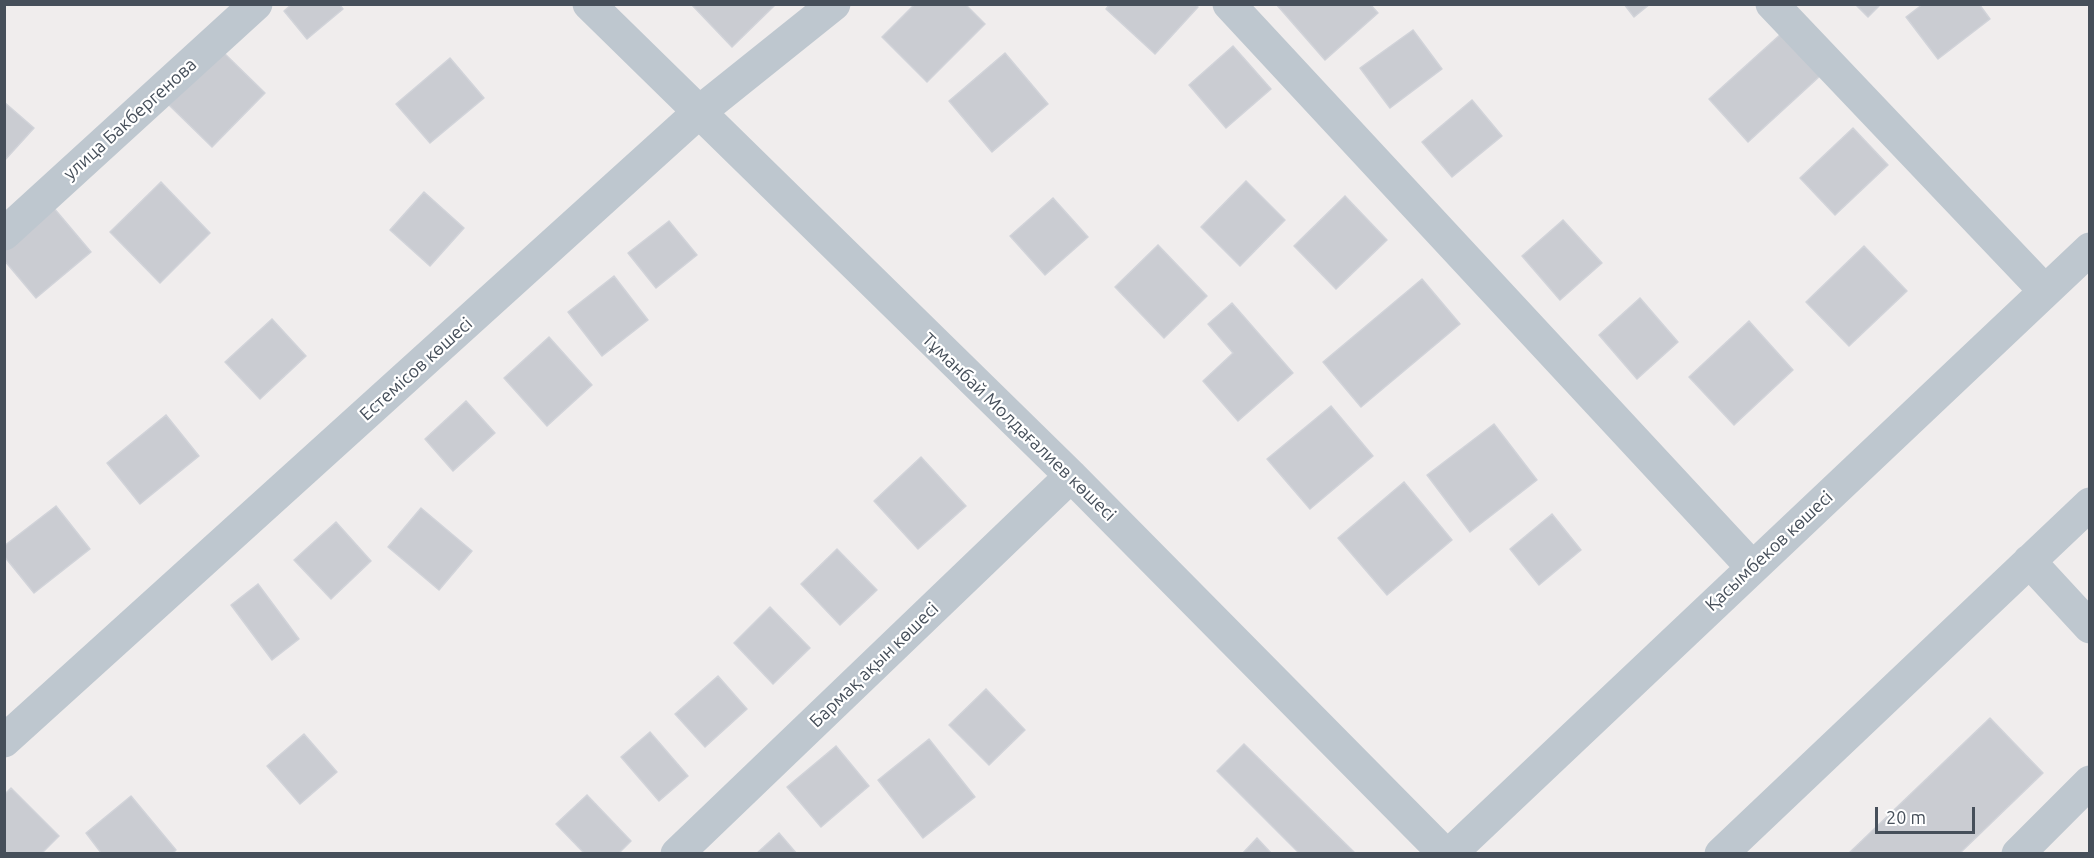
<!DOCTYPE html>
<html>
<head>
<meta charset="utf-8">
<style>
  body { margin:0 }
  #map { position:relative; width:2094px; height:858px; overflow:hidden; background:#f0eded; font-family:Ubuntu,sans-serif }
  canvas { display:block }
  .frame { position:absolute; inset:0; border:6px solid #464f5a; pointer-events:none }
  .scale { position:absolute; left:1875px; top:807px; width:100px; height:27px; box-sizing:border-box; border:3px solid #464f5a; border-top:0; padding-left:8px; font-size:18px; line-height:21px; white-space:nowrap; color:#464f5a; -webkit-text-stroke:4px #fff; paint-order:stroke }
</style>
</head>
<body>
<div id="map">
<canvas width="2094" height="858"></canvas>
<div class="frame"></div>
<div class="scale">20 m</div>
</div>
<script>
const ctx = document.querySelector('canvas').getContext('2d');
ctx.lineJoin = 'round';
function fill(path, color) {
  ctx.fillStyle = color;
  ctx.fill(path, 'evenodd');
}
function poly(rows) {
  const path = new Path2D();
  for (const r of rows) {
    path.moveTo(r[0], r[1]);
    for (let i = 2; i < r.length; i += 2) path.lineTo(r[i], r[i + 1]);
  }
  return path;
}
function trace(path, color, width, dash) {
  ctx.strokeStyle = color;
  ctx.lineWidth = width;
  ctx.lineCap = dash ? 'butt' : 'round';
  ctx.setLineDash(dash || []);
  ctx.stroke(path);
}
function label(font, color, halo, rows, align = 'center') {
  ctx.font = font + ' Ubuntu,sans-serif';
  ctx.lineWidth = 4.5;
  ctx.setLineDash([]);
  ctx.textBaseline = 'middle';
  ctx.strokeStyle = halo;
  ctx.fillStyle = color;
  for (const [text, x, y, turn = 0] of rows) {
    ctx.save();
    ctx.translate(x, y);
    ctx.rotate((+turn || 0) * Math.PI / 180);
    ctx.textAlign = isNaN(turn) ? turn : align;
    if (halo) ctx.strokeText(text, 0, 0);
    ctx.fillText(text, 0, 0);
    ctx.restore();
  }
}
const building = poly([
  [292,4,339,4,343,9,307,39,284,11,292,4],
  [691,4,775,4,775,5,732,47,691,4],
  [915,4,965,4,985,24,927,82,882,37,915,4],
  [1110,4,1195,4,1198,7,1155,54,1106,9,1110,4],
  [1276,4,1370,4,1378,13,1325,60,1276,4],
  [1624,4,1650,4,1634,17,1624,4],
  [1855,4,1881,4,1868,17,1855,4],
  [1923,4,1979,4,1990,19,1938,59,1906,17,1923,4],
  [1413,30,1442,69,1390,108,1360,68,1413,30],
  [1782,33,1820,76,1748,142,1709,99,1782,33],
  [1233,46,1271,89,1226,128,1189,85,1233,46],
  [222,51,265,93,212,147,169,105,222,51],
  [1005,53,1048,104,992,152,949,101,1005,53],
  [450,58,484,98,430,143,396,104,450,58],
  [1472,100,1502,136,1452,177,1422,142,1472,100],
  [4,102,34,128,4,161,4,102],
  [1853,128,1888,165,1835,215,1800,178,1853,128],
  [1246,181,1285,220,1240,266,1201,227,1246,181],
  [161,182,210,233,160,283,110,232,161,182],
  [424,192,464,228,430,266,390,230,424,192],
  [1345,196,1387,240,1336,289,1294,246,1345,196],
  [1053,198,1088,237,1045,275,1010,236,1053,198],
  [53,207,91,252,36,298,4,260,4,249,53,207],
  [1563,220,1602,263,1560,300,1522,256,1563,220],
  [669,221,697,255,656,288,628,253,669,221],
  [1158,245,1207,296,1164,338,1115,287,1158,245],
  [1864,246,1907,291,1849,346,1806,302,1864,246],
  [614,276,648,320,602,356,568,312,614,276],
  [1422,279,1460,324,1361,407,1323,362,1422,279],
  [1640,298,1678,342,1637,379,1599,335,1640,298],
  [1232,303,1293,373,1238,421,1203,381,1233,353,1208,324,1232,303],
  [272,319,306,356,260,399,225,362,272,319],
  [1749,321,1793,370,1734,425,1689,377,1749,321],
  [549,337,592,385,547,426,504,378,549,337],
  [466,401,495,433,453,471,425,439,466,401],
  [1331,406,1373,456,1310,509,1267,459,1331,406],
  [166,415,199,456,140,504,107,463,166,415],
  [1494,424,1537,480,1470,532,1427,475,1494,424],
  [921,457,966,506,918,549,874,501,921,457],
  [1404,482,1452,540,1387,595,1338,538,1404,482],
  [56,506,90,549,34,593,4,556,4,546,56,506],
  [421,508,472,551,439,590,388,547,421,508],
  [1552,514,1581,550,1539,585,1510,549,1552,514],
  [336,522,371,561,331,599,294,560,336,522],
  [837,549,877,590,840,625,801,584,837,549],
  [258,584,299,639,272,660,231,605,258,584],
  [770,607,810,648,773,684,734,643,770,607],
  [718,676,747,709,705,747,675,714,718,676],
  [986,689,1025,730,989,765,949,725,986,689],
  [1990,718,2043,773,1959,854,1848,854,1990,718],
  [650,732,688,776,659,801,621,757,650,732],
  [304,734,337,772,300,804,267,766,304,734],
  [929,739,975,797,923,838,878,780,929,739],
  [1244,744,1356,854,1300,854,1217,771,1244,744],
  [836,746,869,786,821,827,787,787,836,746],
  [11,788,59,836,41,854,4,854,4,795,11,788],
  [587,795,631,841,618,854,585,854,556,824,587,795],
  [131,796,176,850,172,854,102,854,86,833,131,796],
  [779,833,797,854,756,854,779,833],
  [1257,838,1272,854,1242,854,1257,838]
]);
fill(building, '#caccd2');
trace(building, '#d1d3d9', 1.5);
trace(poly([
  [589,4,1071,476,1445,854],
  [1229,4,1752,567],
  [1772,4,2045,291],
  [4,234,256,4],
  [2029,561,2090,627],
  [4,741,698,113,834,4],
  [677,854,1071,476],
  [1450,854,2090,249],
  [1721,854,2090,504],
  [2018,854,2090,782]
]), '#bec7cf', 33);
label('18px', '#464f5a', '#fff', [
  ["улица Бакбергенова",130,119,-42],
  ["Естемісов көшесі",416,369,-42],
  ["Тұманбай Молдағалиев көшесі",1019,427,44],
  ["Қасымбеков көшесі",1769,551,-43],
  ["Бармақ ақын көшесі",874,665,-44]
]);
</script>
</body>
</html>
